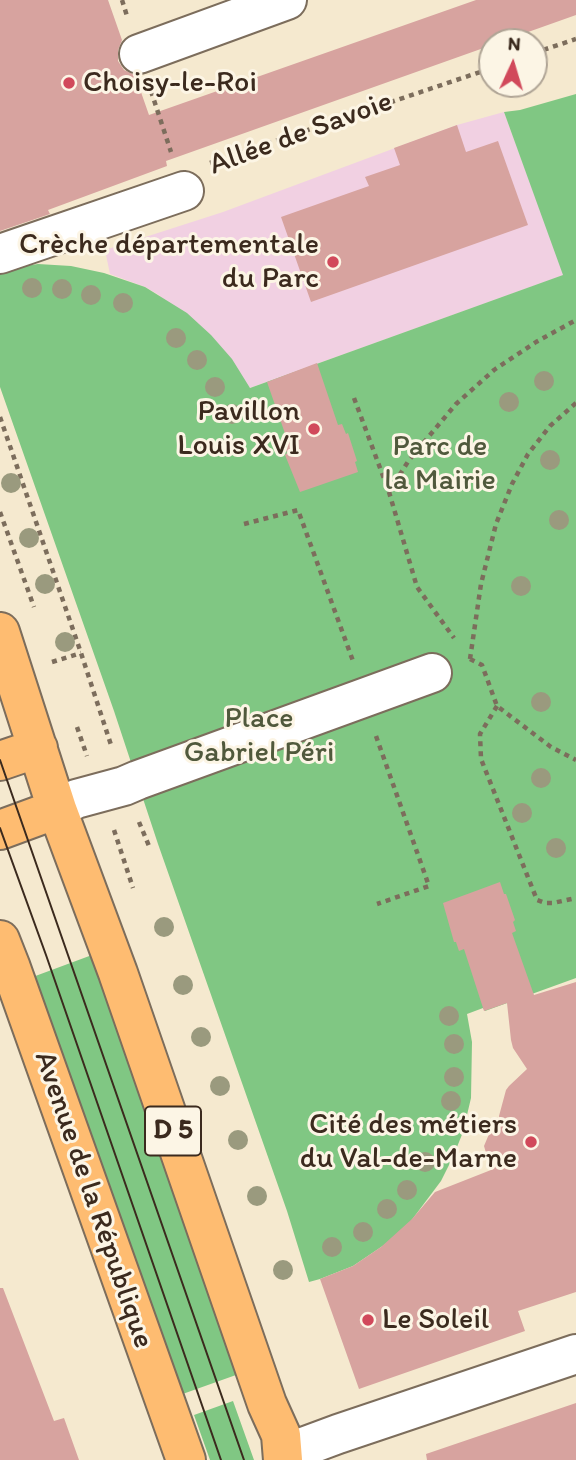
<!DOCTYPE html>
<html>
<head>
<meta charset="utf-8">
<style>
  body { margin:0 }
  #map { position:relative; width:576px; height:1460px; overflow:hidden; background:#f5e9cf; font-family:Itim,sans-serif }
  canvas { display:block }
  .north { position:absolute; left:478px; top:28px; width:70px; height:70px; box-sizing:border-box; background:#fcf5e5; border:2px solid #afa495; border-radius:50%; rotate:4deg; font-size:19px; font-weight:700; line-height:28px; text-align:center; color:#3b2a1e }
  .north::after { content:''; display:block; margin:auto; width:24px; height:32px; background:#d1495b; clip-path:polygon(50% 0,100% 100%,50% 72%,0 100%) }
</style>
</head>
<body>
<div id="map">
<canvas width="576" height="1460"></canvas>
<div class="north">N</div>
</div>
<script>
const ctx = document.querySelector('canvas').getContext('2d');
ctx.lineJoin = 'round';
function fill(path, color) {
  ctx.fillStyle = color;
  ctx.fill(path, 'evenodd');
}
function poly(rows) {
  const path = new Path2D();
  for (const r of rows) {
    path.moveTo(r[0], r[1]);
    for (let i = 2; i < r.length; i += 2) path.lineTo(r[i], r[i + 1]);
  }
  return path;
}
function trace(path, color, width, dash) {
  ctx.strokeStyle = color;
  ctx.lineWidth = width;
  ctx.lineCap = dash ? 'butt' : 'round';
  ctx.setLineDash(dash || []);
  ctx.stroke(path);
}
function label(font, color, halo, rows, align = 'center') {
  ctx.font = font + ' Itim,sans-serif';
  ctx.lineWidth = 6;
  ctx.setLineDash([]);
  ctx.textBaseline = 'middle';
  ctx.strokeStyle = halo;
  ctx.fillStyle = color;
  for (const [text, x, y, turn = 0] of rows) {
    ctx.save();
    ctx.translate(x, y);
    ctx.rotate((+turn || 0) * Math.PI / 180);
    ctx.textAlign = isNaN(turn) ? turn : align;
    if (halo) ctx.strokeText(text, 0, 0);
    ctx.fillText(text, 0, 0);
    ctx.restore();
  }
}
fill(poly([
  [504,112,564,275,250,388,159,295,145,287,110,274,105,250,223,212,457,125]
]), '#f1d0e2');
fill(poly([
  [576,94,576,978,485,1011,483,1008,467,1014,472,1042,471,1098,463,1132,453,1157,441,1181,411,1221,390,1241,353,1266,320,1279,309,1282,287,1211,158,844,114,711,0,387,0,270,38,264,71,266,104,273,145,287,187,313,211,335,232,359,250,388,563,275,504,112,520,110],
  [92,955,236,1375,177,1396,30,978],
  [233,1401,254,1460,210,1460,194,1415]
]), '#80c783');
fill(poly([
  [0,0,108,0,122,40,118,50,118,61,124,70,135,75,149,115,476,0,576,0,576,15,500,42,492,42,492,45,166,161,167,166,48,210,50,214,0,231],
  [457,125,466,152,498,141,528,225,311,302,281,217,369,186,365,177,400,165,394,148],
  [317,363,338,425,342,424,346,434,348,433,357,461,355,462,358,472,300,492,285,455,287,453,284,444,288,442,267,382],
  [500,882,504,894,506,894,515,920,513,922,516,931,512,933,534,995,576,982,576,1292,518,1311,525,1331,359,1389,320,1279,353,1266,381,1247,412,1219,435,1192,491,1170,484,1146,492,1127,500,1123,499,1116,506,1090,509,1086,527,1069,513,1048,511,1040,507,1003,484,1011,464,949,459,951,456,942,454,942,443,903],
  [0,1288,3,1288,54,1421,64,1418,79,1460,0,1460],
  [576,1403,576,1460,427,1460,426,1454]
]), '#d7a39f');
const street = poly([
  [139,54,287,0],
  [0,254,184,191],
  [57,809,76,799,124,786,138,780,432,673],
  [284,1454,338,1434,576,1354]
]);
const primary = poly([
  [0,632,57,809,118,973,267,1404,281,1435,283,1460],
  [0,761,38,748],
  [0,830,57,809],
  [0,940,11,968,186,1460]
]);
trace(street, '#7c6d5c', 42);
trace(primary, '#7c6d5c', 42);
trace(poly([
  [122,0,127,16],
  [534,53,576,39],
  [151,91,171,152],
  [210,163,492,68],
  [354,398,389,492,417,587,454,638],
  [0,417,81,653,112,748],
  [389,492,409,460,456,404,494,370,536,342,576,320],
  [0,512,34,607],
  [244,524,298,510,353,661],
  [470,659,482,665,497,706,551,747,576,760],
  [470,659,481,584,496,524,512,484,528,454,550,426,576,403],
  [52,662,81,653],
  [497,706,480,734,481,759,537,900,545,903,553,903,576,898],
  [77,727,87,756],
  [376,736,429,886,377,904],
  [139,822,149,846],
  [114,830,133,888]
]), '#7c6d5c', 4.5, [5, 5]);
trace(street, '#fff', 38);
trace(primary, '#febc71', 38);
trace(poly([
  [0,760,244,1460],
  [0,828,46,955,221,1460]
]), '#3b2a1e', 2);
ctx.fillStyle = '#9a9a7e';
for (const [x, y] of [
  [32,288],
  [62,289],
  [91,295],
  [123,303],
  [176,338],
  [197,360],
  [544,381],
  [215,387],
  [509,402],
  [232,414],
  [550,460],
  [11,483],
  [559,520],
  [29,538],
  [45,584],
  [521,586],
  [65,642],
  [541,702],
  [541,778],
  [522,813],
  [556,848],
  [164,927],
  [183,985],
  [449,1016],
  [201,1037],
  [454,1044],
  [454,1077],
  [220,1086],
  [451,1101],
  [238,1140],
  [425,1162],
  [407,1190],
  [257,1196],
  [387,1209],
  [363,1232],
  [332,1247],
  [283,1270]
]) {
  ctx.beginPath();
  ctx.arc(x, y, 10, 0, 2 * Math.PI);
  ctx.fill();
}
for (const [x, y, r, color] of [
  [69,83,7,"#d1495b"],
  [333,262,7,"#d1495b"],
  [314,429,7,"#d1495b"],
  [531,1142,7,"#d1495b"],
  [368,1320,7,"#d1495b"]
]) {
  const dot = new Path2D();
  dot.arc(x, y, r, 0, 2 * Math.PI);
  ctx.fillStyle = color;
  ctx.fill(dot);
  trace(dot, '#fcf5e5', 2.5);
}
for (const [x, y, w] of [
  [173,1131,56]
]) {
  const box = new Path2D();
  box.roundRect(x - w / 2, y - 24.5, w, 49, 5);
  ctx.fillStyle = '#fcf5e5';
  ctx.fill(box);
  trace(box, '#3b2a1e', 2);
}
label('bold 28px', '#3b2a1e', null, [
  ["D 5",173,1131]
]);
label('30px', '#3b2a1e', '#fcf5e5', [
  ["Choisy-le-Roi",83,83,"left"],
  ["Crèche départementale",319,245],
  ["du Parc",319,279],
  ["Pavillon",300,412],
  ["Louis XVI",300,446],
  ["Cité des métiers",517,1125],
  ["du Val-de-Marne",517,1159],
  ["Le Soleil",382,1320,"left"]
], 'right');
label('30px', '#3b2a1e', '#fcf5e5', [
  ["Allée de Savoie",301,134,-20],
  ["Avenue de la République",93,1200,71]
]);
label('30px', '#50593c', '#fcf5e5', [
  ["Parc de",440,447],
  ["la Mairie",440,481],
  ["Place",259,719],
  ["Gabriel Péri",259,753]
]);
</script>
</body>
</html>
